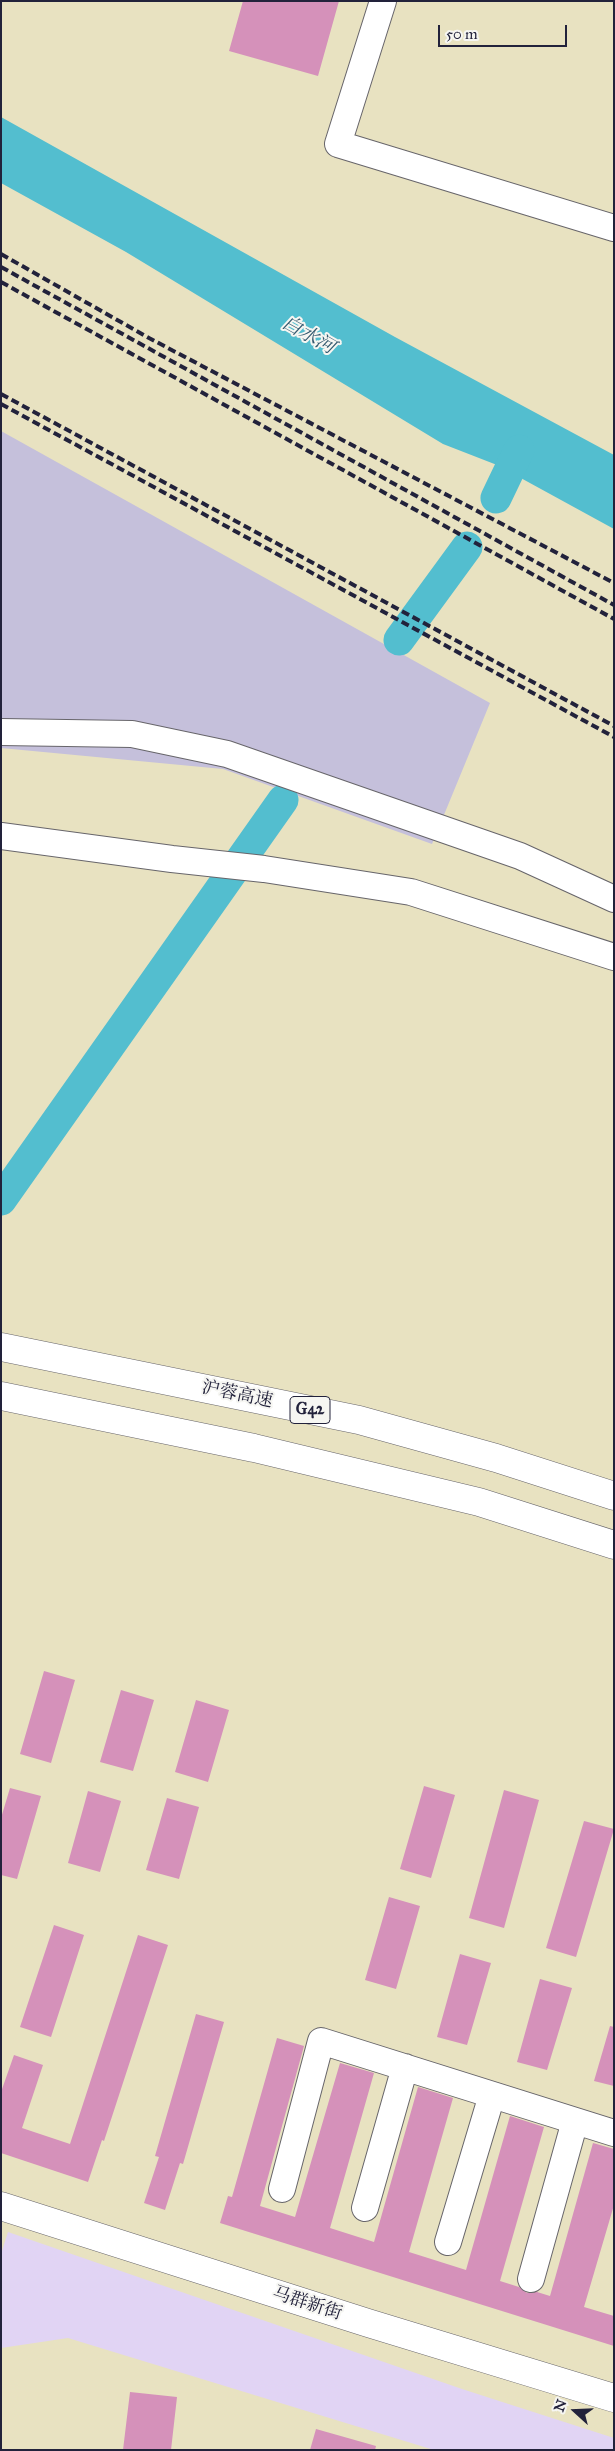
<!DOCTYPE html>
<html>
<head>
<meta charset="utf-8">
<style>
  body { margin:0 }
  #map { position:relative; width:615px; height:2451px; overflow:hidden; background:#e8e2c1; font-family:"IM FELL Great Primer",serif }
  canvas { display:block }
  .frame { position:absolute; inset:0; border:2px solid #22223b; pointer-events:none }
  .north { position:absolute; left:550px; top:2386px; width:50px; height:50px; -webkit-text-stroke:4px #f6f6f2; paint-order:stroke; rotate:290deg; font-size:14px; font-weight:700; line-height:20px; text-align:center; color:#22223b }
  .north::after { content:''; display:block; margin:auto; width:18px; height:22px; background:#22223b; clip-path:polygon(50% 0,100% 100%,50% 72%,0 100%) }
  .scale { position:absolute; left:438px; top:25px; width:129px; height:22px; box-sizing:border-box; border:2px solid #22223b; border-top:0; padding-left:6px; font-size:15px; line-height:18px; white-space:nowrap; color:#22223b; -webkit-text-stroke:4px #f6f6f2; paint-order:stroke }
</style>
</head>
<body>
<div id="map">
<canvas width="615" height="2451"></canvas>
<div class="frame"></div>
<div class="north">N</div>
<div class="scale">50 m</div>
</div>
<script>
const ctx = document.querySelector('canvas').getContext('2d');
ctx.lineJoin = 'round';
function fill(path, color) {
  ctx.fillStyle = color;
  ctx.fill(path, 'evenodd');
}
function poly(rows) {
  const path = new Path2D();
  for (const r of rows) {
    path.moveTo(r[0], r[1]);
    for (let i = 2; i < r.length; i += 2) path.lineTo(r[i], r[i + 1]);
  }
  return path;
}
function trace(path, color, width, dash) {
  ctx.strokeStyle = color;
  ctx.lineWidth = width;
  ctx.lineCap = dash ? 'butt' : 'round';
  ctx.setLineDash(dash || []);
  ctx.stroke(path);
}
function label(font, color, halo, rows, align = 'center') {
  ctx.font = font + ' "IM FELL Great Primer","Noto Serif SC",serif';
  ctx.lineWidth = 4;
  ctx.setLineDash([]);
  ctx.textBaseline = 'middle';
  ctx.strokeStyle = halo;
  ctx.fillStyle = color;
  for (const [text, x, y, turn = 0] of rows) {
    ctx.save();
    ctx.translate(x, y);
    ctx.rotate((+turn || 0) * Math.PI / 180);
    ctx.textAlign = isNaN(turn) ? turn : align;
    if (halo) ctx.strokeText(text, 0, 0);
    ctx.fillText(text, 0, 0);
    ctx.restore();
  }
}
fill(poly([
  [8,2232,462,2389,614,2438,614,2450,434,2450,68,2338,1,2348,1,2254]
]), '#e1d4f4');
fill(poly([
  [1,431,490,703,432,844,223,769,1,748]
]), '#c5c0db');
fill(poly([
  [1,117,395,337,614,455,614,529,497,465,443,444,126,252,1,183]
]), '#53becf');
trace(poly([
  [496,498,519,450],
  [399,640,467,547],
  [1,1200,283,800]
]), '#53becf', 31);
fill(poly([
  [243,1,339,1,318,76,229,51],
  [44,1671,75,1680,51,1763,20,1754],
  [121,1690,154,1700,133,1771,100,1762],
  [196,1700,229,1710,208,1782,175,1772],
  [424,1786,455,1795,431,1878,400,1869],
  [10,1788,41,1796,17,1879,1,1875,1,1818],
  [504,1790,539,1800,504,1928,469,1918],
  [88,1791,121,1801,100,1872,68,1863],
  [167,1798,199,1807,179,1879,146,1870],
  [584,1821,614,1829,576,1957,546,1948],
  [389,1897,420,1906,396,1989,365,1980],
  [54,1925,84,1935,51,2037,20,2027],
  [138,1935,168,1945,104,2141,102,2140,88,2182,1,2153,1,2092,14,2055,43,2065,22,2128,70,2144],
  [460,1954,491,1963,467,2045,437,2037],
  [540,1979,572,1988,547,2070,517,2062],
  [196,2014,224,2022,183,2164,180,2163,165,2210,144,2203,159,2157,155,2156],
  [610,2026,614,2027,614,2086,594,2081],
  [277,2038,304,2046,260,2206,295,2217,340,2063,374,2073,330,2228,374,2242,418,2087,453,2098,409,2252,466,2270,510,2116,544,2127,500,2281,519,2287,527,2293,537,2292,550,2296,593,2143,614,2149,614,2205,584,2307,614,2316,614,2346,220,2223,228,2196,232,2197],
  [130,2392,177,2397,171,2450,123,2450],
  [316,2429,376,2446,375,2450,310,2450]
]), '#d591ba');
const minor = poly([
  [383,1,338,144,614,228],
  [1,732,132,734,227,754,520,856,614,899],
  [1,836,172,859,264,869,411,892,614,957],
  [282,2189,321,2041,614,2133],
  [365,2208,405,2067],
  [448,2242,492,2095],
  [531,2279,575,2121]
]);
const major = poly([
  [1,2206,368,2323,614,2398]
]);
const highway = poly([
  [1,1347,359,1420,496,1458,614,1496],
  [1,1396,254,1448,479,1502,614,1545]
]);
trace(minor, '#67656a', 28);
trace(major, '#67656a', 29);
trace(highway, '#67656a', 29);
trace(minor, '#fff', 26);
trace(major, '#fff', 28);
trace(highway, '#fff', 28);
trace(poly([
  [1,254,149,338,614,583],
  [1,267,614,605],
  [1,282,614,619],
  [1,394,614,726],
  [1,404,614,737]
]), '#22223b', 4, [8, 4]);
for (const [x, y, w] of [
  [310,1410,40]
]) {
  const box = new Path2D();
  box.roundRect(x - w / 2, y - 13.5, w, 27, 4);
  ctx.fillStyle = '#f6f6f2';
  ctx.fill(box);
  trace(box, '#22223b', 1);
}
label('bold 16px', '#22223b', null, [
  ["G42",310,1410]
]);
label('18px', '#22223b', '#f6f6f2', [
  ["沪蓉高速",237,1395,12],
  ["马群新街",307,2304,18]
]);
label('italic 19px', '#33596f', '#f6f6f2', [
  ["白水河",308,336,29]
]);
</script>
</body>
</html>
